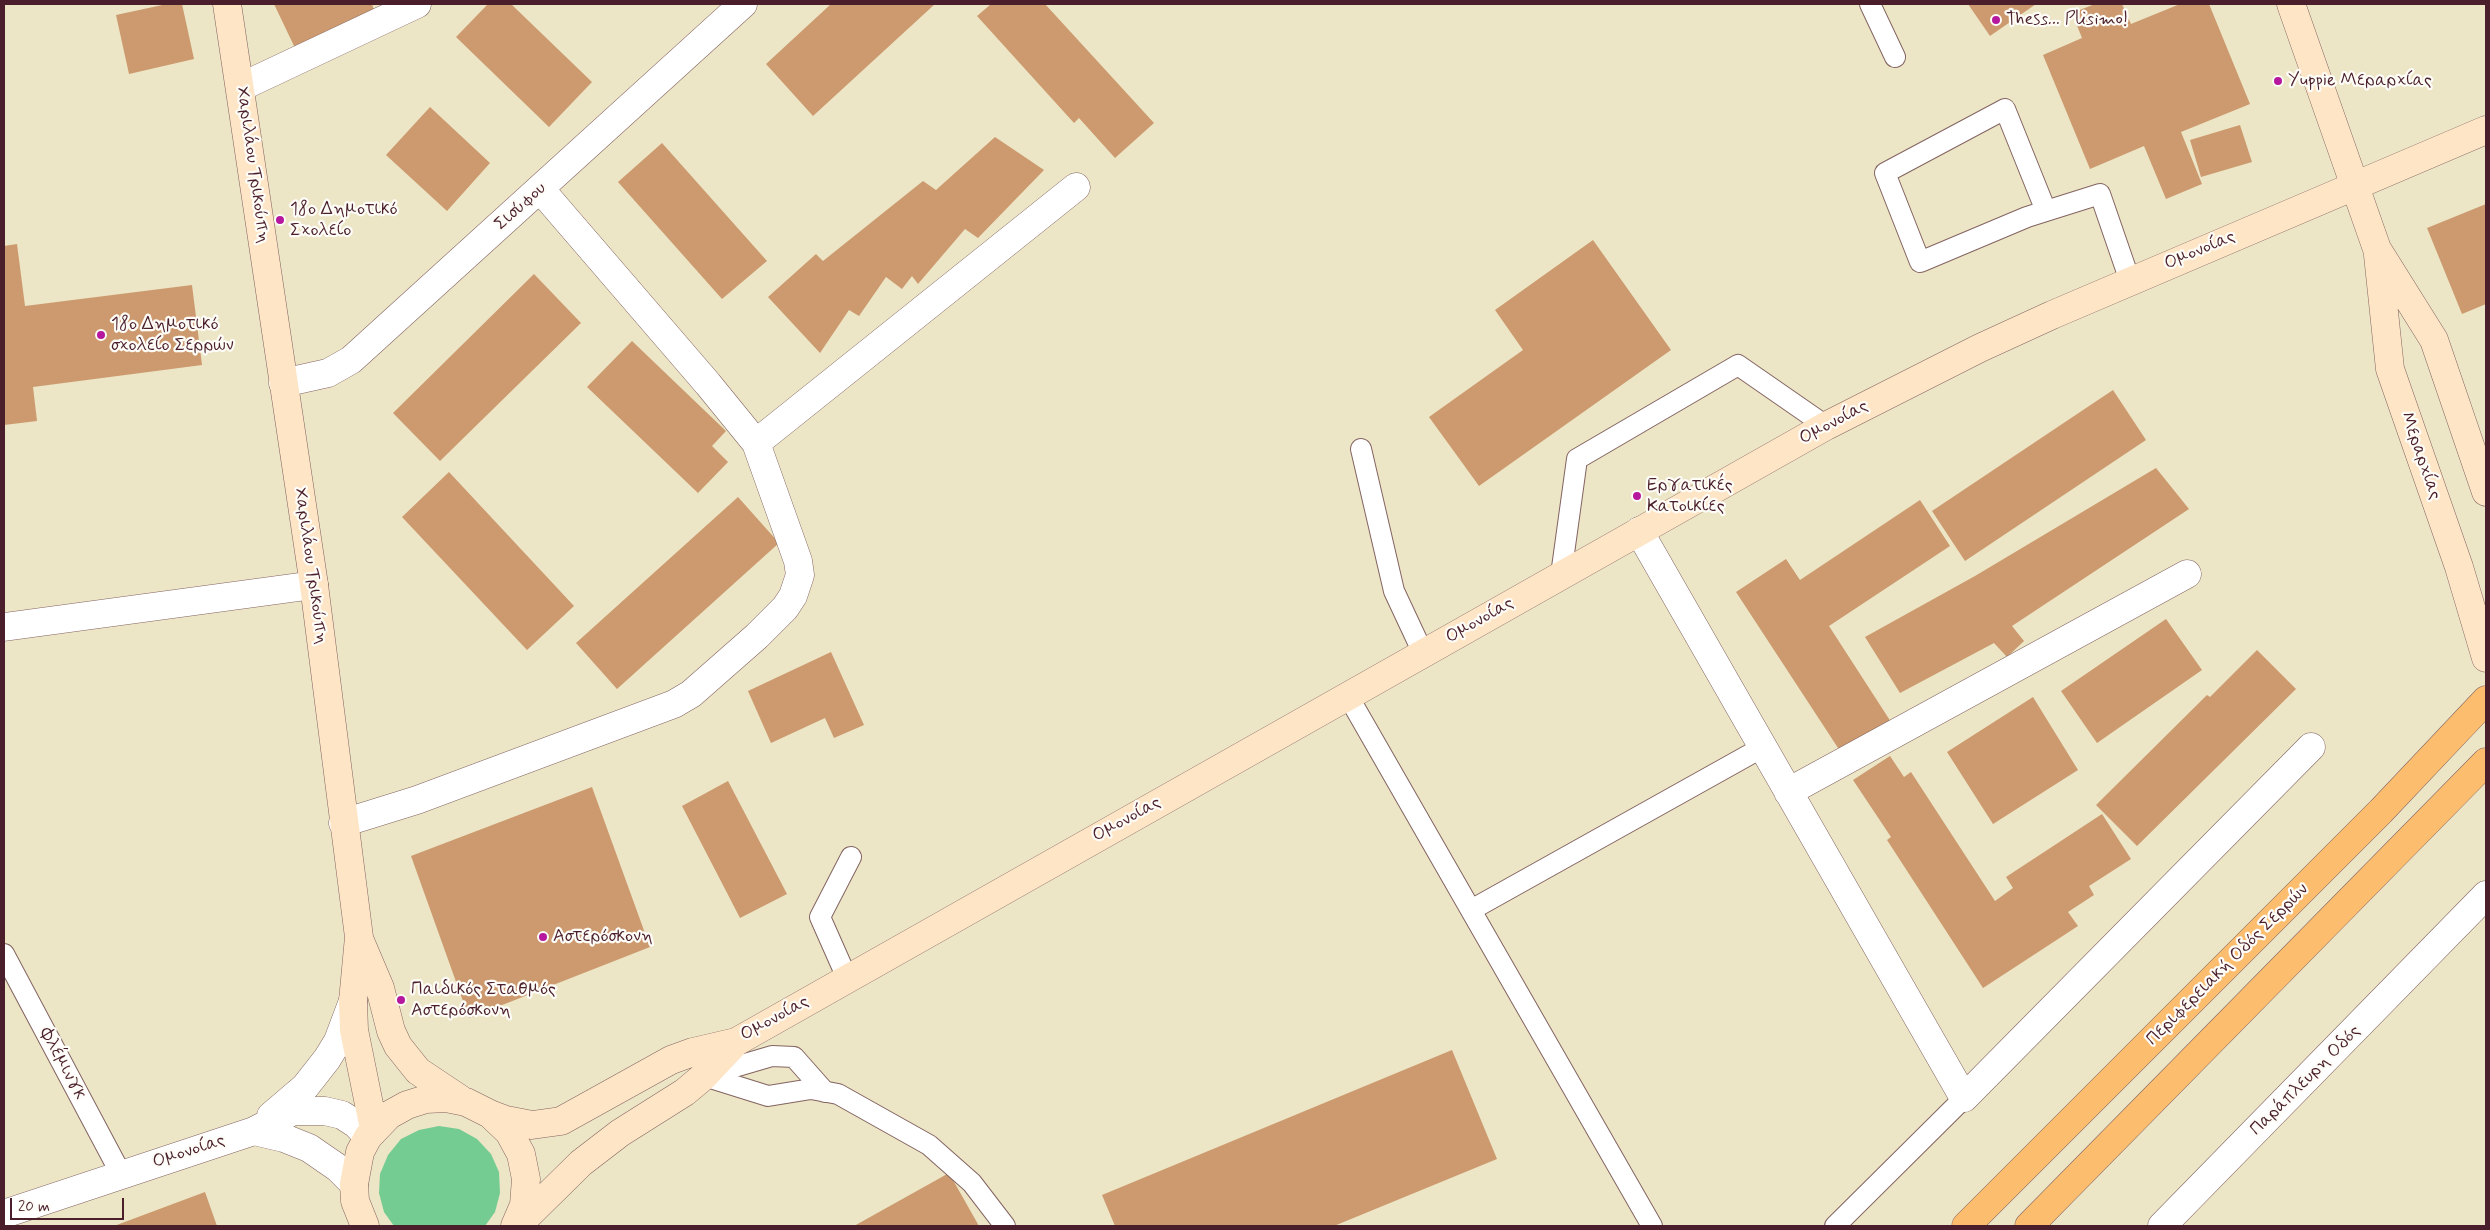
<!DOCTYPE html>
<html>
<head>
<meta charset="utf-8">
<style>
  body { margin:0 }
  #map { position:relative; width:2490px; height:1230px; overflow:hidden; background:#ece5c6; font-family:Mynerve,sans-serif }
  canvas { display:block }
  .frame { position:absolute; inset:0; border:5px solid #4a1f2b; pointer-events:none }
  .scale { position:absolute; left:10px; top:1198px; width:114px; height:22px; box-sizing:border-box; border:2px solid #4a1f2b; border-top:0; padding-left:6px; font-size:15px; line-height:18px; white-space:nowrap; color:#4a1f2b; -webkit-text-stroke:4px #fdfcf7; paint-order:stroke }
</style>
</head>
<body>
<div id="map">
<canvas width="2490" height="1230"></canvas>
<div class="frame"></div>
<div class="scale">20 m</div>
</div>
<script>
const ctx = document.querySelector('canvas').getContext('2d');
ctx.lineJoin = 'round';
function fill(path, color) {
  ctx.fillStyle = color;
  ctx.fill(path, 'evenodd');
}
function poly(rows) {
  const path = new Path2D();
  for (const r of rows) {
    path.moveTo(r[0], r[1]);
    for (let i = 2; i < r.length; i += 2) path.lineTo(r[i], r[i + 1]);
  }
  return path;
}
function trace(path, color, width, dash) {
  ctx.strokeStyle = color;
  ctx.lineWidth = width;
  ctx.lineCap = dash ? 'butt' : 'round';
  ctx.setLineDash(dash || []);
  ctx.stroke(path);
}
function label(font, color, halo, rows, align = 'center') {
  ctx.font = font + ' Mynerve,sans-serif';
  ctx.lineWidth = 4.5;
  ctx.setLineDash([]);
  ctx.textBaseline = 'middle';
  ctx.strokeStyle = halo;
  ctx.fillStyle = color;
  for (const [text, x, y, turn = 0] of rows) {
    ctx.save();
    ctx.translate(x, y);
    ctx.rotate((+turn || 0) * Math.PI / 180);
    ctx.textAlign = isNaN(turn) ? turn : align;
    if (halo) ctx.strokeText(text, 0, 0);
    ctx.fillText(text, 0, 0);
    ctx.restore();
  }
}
fill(poly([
  [439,1126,459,1129,477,1139,491,1154,499,1172,500,1193,495,1212,485,1226,394,1226,384,1212,379,1193,380,1174,388,1155,401,1139,419,1130]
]), '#74cc92');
fill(poly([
  [167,4,182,4,194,59,129,74,116,15],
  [274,4,372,4,374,10,295,48],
  [488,4,511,4,592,82,549,127,456,37],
  [831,4,935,4,813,116,766,64],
  [991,4,1045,4,1154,123,1115,158,1079,118,1074,123,977,16],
  [1968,4,2036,4,1990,36],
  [2095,4,2122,4,2131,24,2180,4,2209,4,2250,104,2181,132,2202,184,2166,199,2144,146,2090,169,2043,55,2082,38,2072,13],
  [430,107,490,163,447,211,386,155],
  [2240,125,2252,162,2201,177,2190,140],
  [995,137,1044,170,978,238,965,229,918,284,912,276,902,289,886,277,859,316,849,310,820,353,768,297,816,254,823,261,923,181,936,190],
  [662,143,767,261,722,299,618,182],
  [2486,204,2486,304,2462,314,2427,228],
  [1593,240,1671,350,1479,486,1429,417,1523,350,1495,310],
  [17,244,25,306,192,285,202,365,33,387,37,421,4,425,4,246],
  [534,274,581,323,440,461,393,413],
  [632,341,726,431,712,446,728,462,698,493,587,387],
  [2113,390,2146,440,1965,561,1932,511],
  [2156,468,2189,509,2012,626,2024,641,2007,657,1994,643,1900,693,1865,637,1975,576],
  [449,472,574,606,527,650,402,517],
  [738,497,779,543,617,689,576,643],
  [1920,500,1950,546,1829,626,1891,722,1842,754,1736,592,1786,559,1800,580],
  [2166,619,2202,670,2097,743,2061,691],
  [2257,650,2296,689,2137,846,2096,805,2207,695,2210,697],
  [831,652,864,725,834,738,825,718,771,743,748,691],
  [2033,697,2078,770,1993,824,1947,752],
  [1890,756,1904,777,1911,772,1995,901,2013,888,2006,877,2102,814,2131,859,2089,886,2094,895,2068,912,2078,926,1983,988,1887,840,1891,837,1853,780],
  [728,781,787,894,740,918,682,806],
  [592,787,650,947,469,1018,411,856],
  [1452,1050,1497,1159,1334,1226,1115,1226,1102,1195],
  [949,1173,979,1226,854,1226],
  [205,1192,217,1226,114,1226]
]), '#cc9a6e');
const lane = poly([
  [1870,4,1895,57],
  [2046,211,2005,109,1885,173,1920,262,2027,217,2046,211,2100,194,2130,281],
  [1361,449,1394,591,1423,653],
  [1561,575,1577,459,1738,365,1826,426],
  [1348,696,1652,1226],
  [1471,910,1763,747],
  [4,954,121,1174],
  [847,978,820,917,851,857],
  [704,1076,768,1096,811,1089,838,1094,929,1145,972,1183,1005,1226],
  [704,1076,772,1056,794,1057,825,1092],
  [1835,1226,1964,1098]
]);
const street = poly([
  [241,87,417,4],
  [541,190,708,384,756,443,1076,187],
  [283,383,328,373,351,360,743,4],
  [1639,531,1964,1098,2311,747],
  [4,627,314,585],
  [1788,792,2187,574],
  [343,823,417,800,674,704,691,694,757,636,785,608,793,596,800,575,798,561,756,443],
  [271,1116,305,1087,327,1059,338,1041,353,1001],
  [254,1131,284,1138,309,1148,338,1168,354,1184],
  [4,1214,254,1131,293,1111,325,1111,342,1115,356,1124,368,1137],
  [2162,1226,2486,895]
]);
const secondary = poly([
  [227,4,314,585,359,937,353,1001,354,1030,374,1129],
  [2291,4,2377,249,2434,340,2486,492],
  [2378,255,2390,369,2459,567,2486,658],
  [360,941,380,988,391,1031,398,1046,418,1071,460,1099],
  [490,1114,506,1120,532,1125,561,1121,671,1060,693,1052,736,1042,1826,426,1980,348,2052,315,2486,130],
  [365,1226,355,1201,354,1184,360,1152,368,1137,389,1115,407,1105,426,1099,446,1098,466,1102,490,1114,509,1132,521,1154,526,1179,524,1205,515,1226],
  [517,1226,581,1163,620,1133,685,1092,704,1076,736,1042]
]);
const primary = poly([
  [1966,1226,2381,811,2486,700],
  [2029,1226,2486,762]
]);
trace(lane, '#836461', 22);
trace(street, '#836461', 29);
trace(secondary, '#836461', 29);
trace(primary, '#836461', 29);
trace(lane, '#fff', 20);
trace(street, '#fff', 28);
trace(secondary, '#fee5c5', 28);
trace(primary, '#fcbd6f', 28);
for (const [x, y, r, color] of [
  [1996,20,5,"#b5179e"],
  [2278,81,5,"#b5179e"],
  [280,220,5,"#b5179e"],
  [101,335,5,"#b5179e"],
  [1637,496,5,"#b5179e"],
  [543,937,5,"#b5179e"],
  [401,1000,5,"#b5179e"]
]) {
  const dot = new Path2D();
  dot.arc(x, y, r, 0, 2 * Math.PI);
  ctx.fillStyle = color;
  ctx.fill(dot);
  trace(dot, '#fdfcf7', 2);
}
label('18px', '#4a1f2b', '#fdfcf7', [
  ["Thess… Plisimo!",2006,20],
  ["Yuppie Μεραρχίας",2288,81],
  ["18ο Δημοτικό",290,210],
  ["Σχολείο",290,231],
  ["18ο Δημοτικό",111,325],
  ["σχολείο Σερρών",111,346],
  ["Εργατικές",1647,486],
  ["Κατοικίες",1647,507],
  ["Αστερόσκονη",553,937],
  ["Παιδικός Σταθμός",411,990],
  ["Αστερόσκονη",411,1011]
], 'left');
label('18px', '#4a1f2b', '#fdfcf7', [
  ["Χαριλάου Τρικούπη",252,165,82],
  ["Σισύφου",521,207,-42],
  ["Ομονοίας",2200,251,-23],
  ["Ομονοίας",1834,423,-28],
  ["Μεραρχίας",2420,456,71],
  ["Χαριλάου Τρικούπη",310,566,82],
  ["Ομονοίας",1480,621,-30],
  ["Ομονοίας",1127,820,-29],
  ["Περιφερειακή Οδός Σερρών",2228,965,-45],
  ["Ομονοίας",775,1019,-29],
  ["Φλέμινγκ",62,1064,62],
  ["Παράπλευρη Οδός",2306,1081,-45],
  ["Ομονοίας",189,1152,-18]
]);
</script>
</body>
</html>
